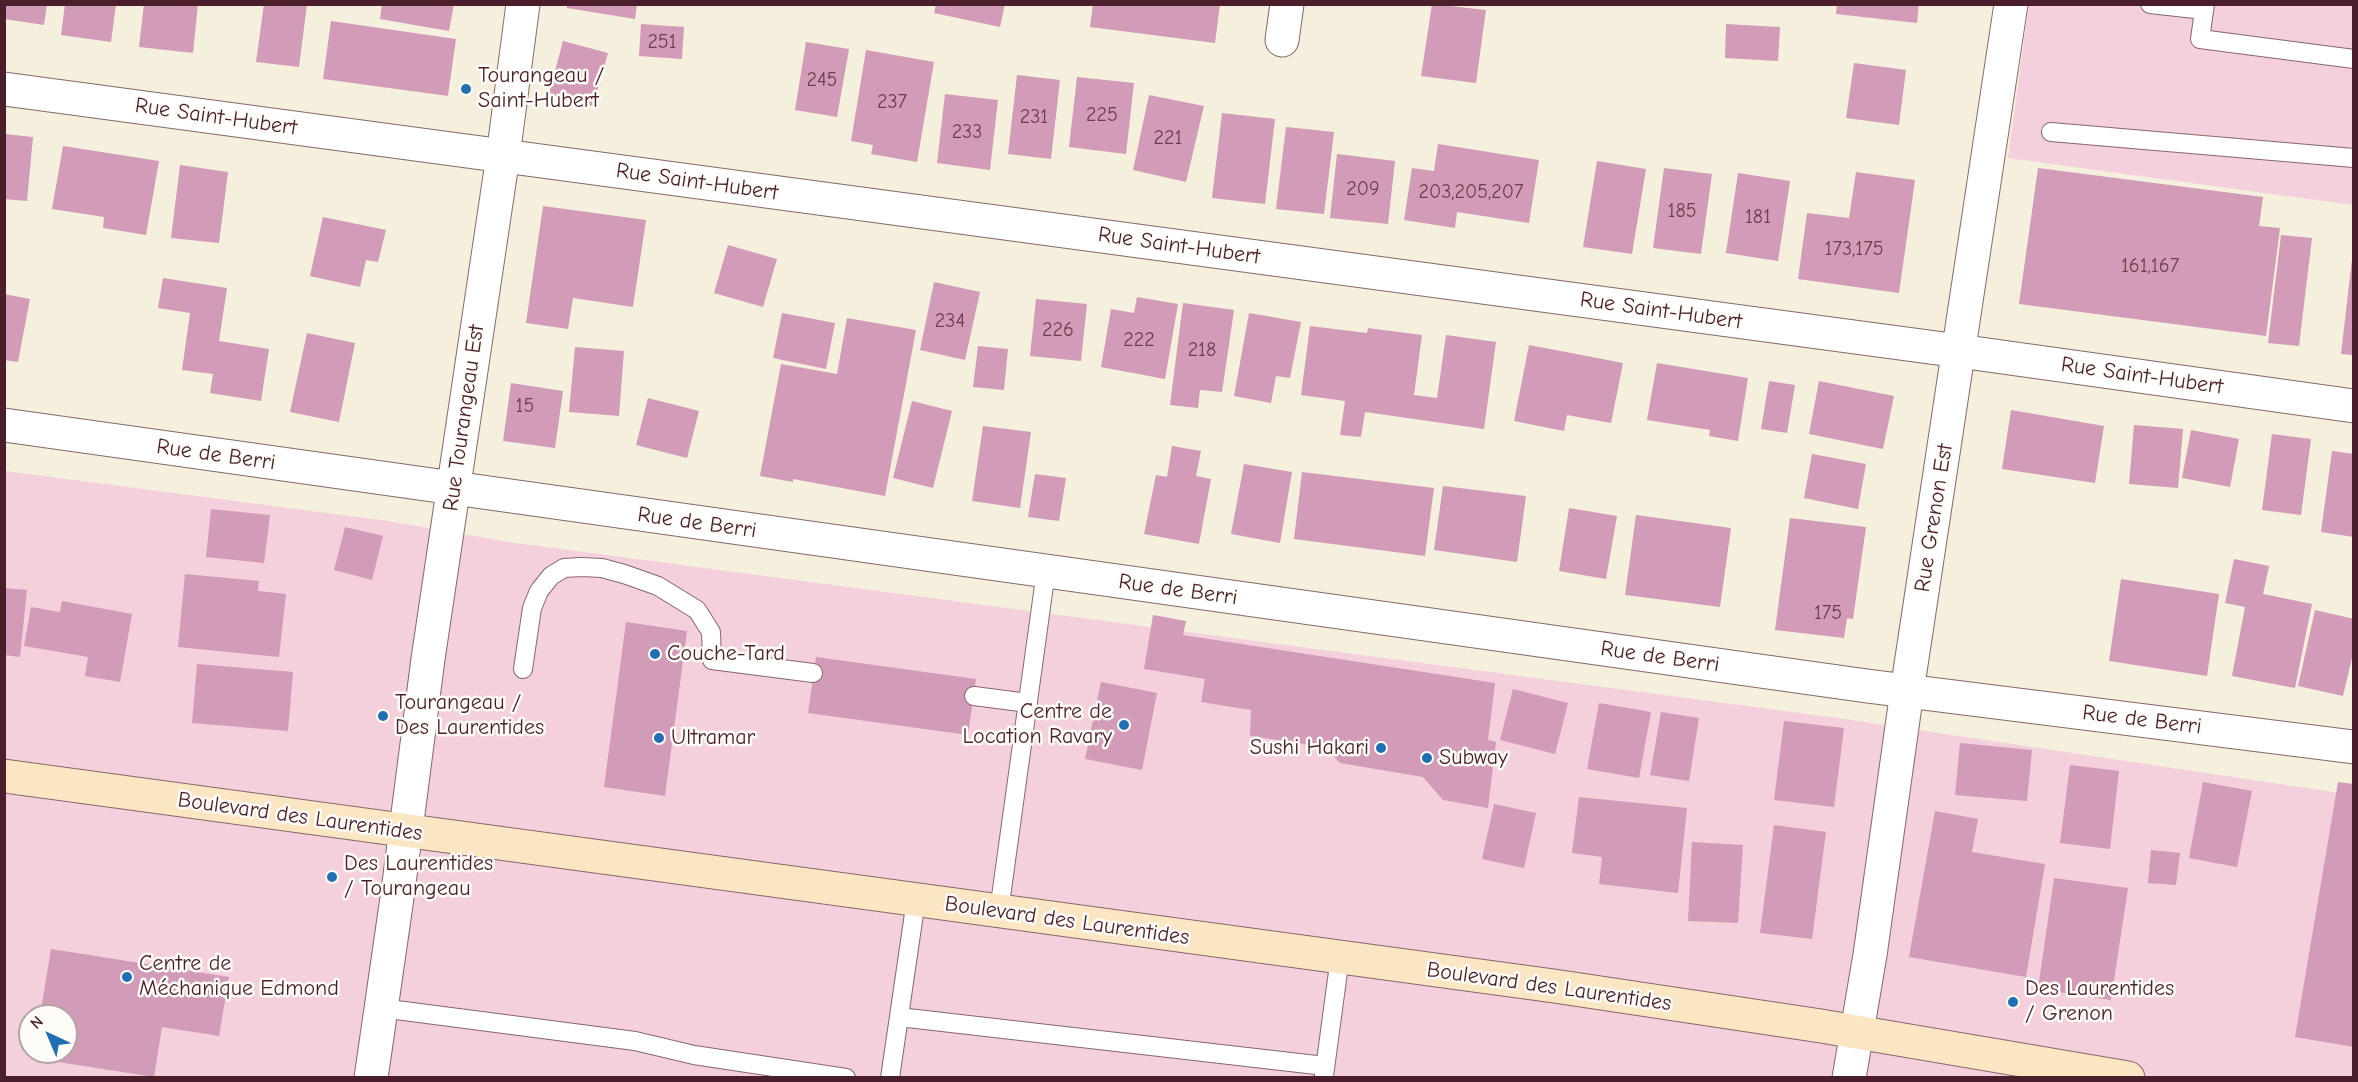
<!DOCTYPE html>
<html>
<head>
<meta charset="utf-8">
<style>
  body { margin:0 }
  #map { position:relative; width:2358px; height:1082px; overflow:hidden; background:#f5efdd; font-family:"Comic Neue",sans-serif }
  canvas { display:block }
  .frame { position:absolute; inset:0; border:6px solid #4a1f2b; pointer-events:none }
  .north { position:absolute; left:18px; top:1004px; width:60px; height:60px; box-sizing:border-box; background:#fdfcf7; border:2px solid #b5a4a5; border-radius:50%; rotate:316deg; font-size:16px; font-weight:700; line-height:24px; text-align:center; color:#4a1f2b }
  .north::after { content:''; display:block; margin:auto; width:21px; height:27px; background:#1f6fb2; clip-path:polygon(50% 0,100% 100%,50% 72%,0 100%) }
</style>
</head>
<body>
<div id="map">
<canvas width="2358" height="1082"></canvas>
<div class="frame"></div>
<div class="north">N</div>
</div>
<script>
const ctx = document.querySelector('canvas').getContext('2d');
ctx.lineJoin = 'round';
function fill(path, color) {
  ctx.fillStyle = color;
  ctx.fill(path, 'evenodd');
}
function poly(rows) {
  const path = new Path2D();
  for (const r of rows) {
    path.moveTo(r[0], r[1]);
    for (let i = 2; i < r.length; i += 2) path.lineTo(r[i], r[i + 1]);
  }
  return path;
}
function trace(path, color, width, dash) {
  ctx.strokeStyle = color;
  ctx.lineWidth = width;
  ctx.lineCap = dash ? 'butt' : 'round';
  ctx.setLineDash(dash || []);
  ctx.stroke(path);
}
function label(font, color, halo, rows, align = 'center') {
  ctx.font = font + ' "Comic Neue",sans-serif';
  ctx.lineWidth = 5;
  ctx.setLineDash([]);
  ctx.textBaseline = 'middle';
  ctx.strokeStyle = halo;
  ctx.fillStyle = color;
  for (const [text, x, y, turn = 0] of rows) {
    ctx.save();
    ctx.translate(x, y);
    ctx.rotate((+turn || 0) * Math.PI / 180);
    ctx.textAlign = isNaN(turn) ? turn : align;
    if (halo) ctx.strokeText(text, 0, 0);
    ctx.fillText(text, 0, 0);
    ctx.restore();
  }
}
fill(poly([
  [2029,5,2353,5,2353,205,2008,158],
  [5,471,388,521,508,542,1845,719,2353,795,2353,1077,5,1078],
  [30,1016,66,1016,66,1052,30,1052]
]), '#f4cfdc');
fill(poly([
  [4,4,47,4,44,25,4,19],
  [65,4,116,4,111,42,61,35],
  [144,4,198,4,193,53,139,47],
  [264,4,307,4,299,67,256,62],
  [382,4,454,4,449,31,380,19],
  [567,4,637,4,635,19,567,8],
  [936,4,1005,4,1000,27,934,13],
  [1093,4,1220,4,1215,43,1090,27],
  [1432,4,1486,10,1476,83,1421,76],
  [1837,4,1919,4,1917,23,1836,14],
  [331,21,456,39,448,96,323,79],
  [641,24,684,27,682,59,639,56],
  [1726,24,1780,27,1778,61,1725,58],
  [563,41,608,53,593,106,549,94],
  [806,42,849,49,837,117,795,110],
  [866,50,934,62,917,162,871,154,873,145,851,141],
  [1854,63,1906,70,1899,125,1846,118],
  [1017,75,1060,80,1051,159,1008,154],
  [1077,77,1134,83,1126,154,1069,147],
  [945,94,998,100,990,170,937,163],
  [1149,95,1204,106,1186,182,1133,170],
  [1222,113,1275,119,1265,204,1212,198],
  [1286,127,1334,132,1324,214,1276,209],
  [4,134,33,137,27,201,4,199],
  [1438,144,1539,160,1529,223,1457,212,1455,228,1404,220,1412,168,1434,171],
  [63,146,159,161,146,235,103,228,104,217,52,209],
  [1337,154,1395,161,1388,224,1330,218],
  [1597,161,1646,169,1632,254,1583,247],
  [180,165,228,172,219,243,171,238],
  [1664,168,1712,174,1701,254,1653,248],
  [2038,168,2263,197,2259,226,2280,228,2266,336,2019,304],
  [1856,172,1915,180,1899,293,1798,279,1807,213,1849,218],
  [1738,173,1790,181,1778,261,1726,253],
  [543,206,646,220,633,307,573,298,568,329,526,323],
  [323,217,386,230,378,262,366,260,360,287,310,276],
  [2281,235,2312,238,2299,346,2268,343],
  [728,245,777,259,763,307,714,293],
  [2352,259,2354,259,2354,355,2341,354],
  [163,278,227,288,219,341,269,349,261,401,210,393,213,374,182,370,190,313,158,308],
  [934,282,980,292,965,360,920,350],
  [4,294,30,299,18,362,4,360],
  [1137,297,1178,304,1165,379,1101,367,1111,309,1134,313],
  [1036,299,1087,304,1081,361,1030,356],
  [1183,303,1234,310,1222,392,1200,390,1198,408,1170,405],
  [782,313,835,323,826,369,773,358],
  [1249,313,1301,322,1290,378,1276,376,1271,403,1234,396],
  [847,318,916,330,885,496,793,479,793,482,760,476,781,364,837,374],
  [1310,326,1367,333,1368,328,1422,335,1414,395,1437,398,1446,335,1496,342,1484,429,1365,412,1361,437,1340,435,1345,401,1301,395],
  [307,333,355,343,339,422,290,412],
  [1529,345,1623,363,1611,423,1567,415,1564,431,1514,421],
  [978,346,1008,349,1004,390,973,387],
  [575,347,624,351,619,416,569,412],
  [1657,363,1748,378,1738,441,1709,436,1710,430,1647,420],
  [1769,381,1795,385,1787,433,1761,429],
  [1819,381,1894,396,1883,449,1809,434],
  [511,383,563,391,555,448,503,441],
  [648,398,699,411,687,458,636,445],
  [912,401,952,411,933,488,893,478],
  [2011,410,2104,426,2095,483,2002,469],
  [2134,425,2183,429,2178,488,2129,484],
  [983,426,1031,432,1020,508,972,501],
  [2191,430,2239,439,2230,487,2182,478],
  [2272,434,2311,439,2301,515,2262,510],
  [1172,446,1201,451,1196,476,1211,479,1199,544,1144,534,1156,475,1167,477],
  [2332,451,2354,454,2354,537,2321,532],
  [1812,454,1866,464,1858,509,1804,498],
  [1244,464,1292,472,1280,543,1231,534],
  [1302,472,1434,488,1425,556,1294,539],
  [1035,474,1066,478,1059,521,1028,517],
  [1443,486,1526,496,1517,562,1434,550],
  [1569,508,1617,516,1606,579,1559,571],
  [211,509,270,515,264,563,206,557],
  [1636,515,1731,528,1720,607,1625,595],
  [1790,518,1866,527,1853,619,1847,618,1844,638,1775,630],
  [345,527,383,536,372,580,334,570],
  [2234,559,2269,566,2263,594,2312,604,2295,688,2232,676,2245,607,2225,603],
  [185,574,259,581,258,591,286,594,279,657,178,647],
  [2121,579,2219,594,2207,676,2109,661],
  [4,588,27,590,20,657,4,655],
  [62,601,132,614,120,682,85,676,88,657,24,646,31,607,60,612],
  [2315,610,2354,619,2354,649,2343,696,2298,686],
  [1153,615,1186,621,1183,635,1495,683,1488,740,1496,742,1488,808,1443,800,1423,777,1340,763,1325,747,1250,736,1251,710,1201,702,1205,679,1144,669],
  [626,622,687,631,665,796,604,787],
  [816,657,976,679,968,735,808,713],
  [197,664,293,672,288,731,192,723],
  [1101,682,1157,693,1142,770,1085,759],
  [1513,689,1568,703,1555,754,1500,740],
  [1599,703,1651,712,1639,778,1587,769],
  [1661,712,1699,718,1689,781,1650,775],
  [1784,721,1844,728,1834,807,1774,800],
  [1960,743,2032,750,2027,801,1955,795],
  [2070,765,2119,771,2110,849,2060,843],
  [2203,782,2252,791,2237,867,2189,858],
  [2338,782,2354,784,2354,1047,2295,1037],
  [1579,797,1687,808,1678,893,1599,884,1602,857,1572,853],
  [1494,804,1536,813,1524,868,1482,859],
  [1935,811,1978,819,1972,852,2045,864,2026,977,1909,957],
  [1774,825,1826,832,1812,939,1760,933],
  [1692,842,1743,845,1738,923,1688,921],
  [2151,850,2180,853,2176,885,2148,883],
  [2054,878,2128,888,2111,1000,2038,989],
  [51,949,229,977,219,1036,162,1027,154,1077,33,1058,34,1052,66,1052,66,1016,40,1016]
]), '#d29bb7');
const lane = poly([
  [2150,4,2204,10],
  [2205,4,2200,39,2354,59],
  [2051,132,2354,158],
  [523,669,532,608,539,591,551,576,564,568,581,567,602,568,624,574,658,586,697,610,711,632,712,660,813,673],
  [974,696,1028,703],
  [999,911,1046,571],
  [381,1008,635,1041,694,1055,846,1078],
  [899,1017,1325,1066],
  [1324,1076,1340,957],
  [890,1078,916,900]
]);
const street = poly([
  [1282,40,1287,4],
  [4,89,1959,351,2354,406],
  [4,425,1867,686,2354,747],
  [371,1078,398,891,428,659,503,156,523,4],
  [1849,1078,1870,955,1907,691,2011,4]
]);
const secondary = poly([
  [4,776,1554,986,1821,1026,2128,1078]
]);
trace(lane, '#866869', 20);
trace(street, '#866869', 35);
trace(secondary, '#866869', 35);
trace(lane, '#fff', 18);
trace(street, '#fff', 33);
trace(secondary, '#fbe6c4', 33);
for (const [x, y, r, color] of [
  [466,89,6,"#1f6fb2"],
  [655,654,6,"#1f6fb2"],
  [383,716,6,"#1f6fb2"],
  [1124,725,6,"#1f6fb2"],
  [659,738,6,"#1f6fb2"],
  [1381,748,6,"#1f6fb2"],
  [1427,758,6,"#1f6fb2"],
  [332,877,6,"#1f6fb2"],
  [127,977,6,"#1f6fb2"],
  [2013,1002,6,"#1f6fb2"]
]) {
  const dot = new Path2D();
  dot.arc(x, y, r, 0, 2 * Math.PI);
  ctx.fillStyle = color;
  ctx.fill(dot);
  trace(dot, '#fdfcf7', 2);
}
label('20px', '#6c3e4e', null, [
  ["251",662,42],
  ["245",822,80],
  ["237",892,102],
  ["225",1102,115],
  ["231",1034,117],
  ["233",967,132],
  ["221",1168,138],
  ["209",1363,189],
  ["203,205,207",1471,192],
  ["185",1682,211],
  ["181",1758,217],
  ["173,175",1854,249],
  ["161,167",2150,266],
  ["234",950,321],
  ["226",1058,330],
  ["222",1139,340],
  ["218",1202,350],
  ["15",525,406],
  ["175",1828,613]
]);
label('22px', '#4a1f2b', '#fdfcf7', [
  ["Tourangeau /",478,76],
  ["Saint-Hubert",478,101],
  ["Couche-Tard",667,654],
  ["Tourangeau /",395,703],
  ["Des Laurentides",395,728],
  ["Centre de",1112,712,"right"],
  ["Location Ravary",1112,737,"right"],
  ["Ultramar",671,738],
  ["Sushi Hakari",1369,748,"right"],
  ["Subway",1439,758],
  ["Des Laurentides",344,864],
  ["/ Tourangeau",344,889],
  ["Centre de",139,964],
  ["Méchanique Edmond",139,989],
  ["Des Laurentides",2025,989],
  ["/ Grenon",2025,1014]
], 'left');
label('22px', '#4a1f2b', '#fdfcf7', [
  ["Rue Saint-Hubert",216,117,8],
  ["Rue Saint-Hubert",697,182,8],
  ["Rue Saint-Hubert",1179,246,8],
  ["Rue Saint-Hubert",1661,311,8],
  ["Rue Saint-Hubert",2142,376,8],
  ["Rue Tourangeau Est",464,418,-82],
  ["Rue de Berri",216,455,8],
  ["Rue Grenon Est",1934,518,-81],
  ["Rue de Berri",697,523,8],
  ["Rue de Berri",1178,590,8],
  ["Rue de Berri",1660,657,8],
  ["Rue de Berri",2142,720,7],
  ["Boulevard des Laurentides",300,817,8],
  ["Boulevard des Laurentides",1067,921,8],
  ["Boulevard des Laurentides",1549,987,8]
]);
</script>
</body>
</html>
